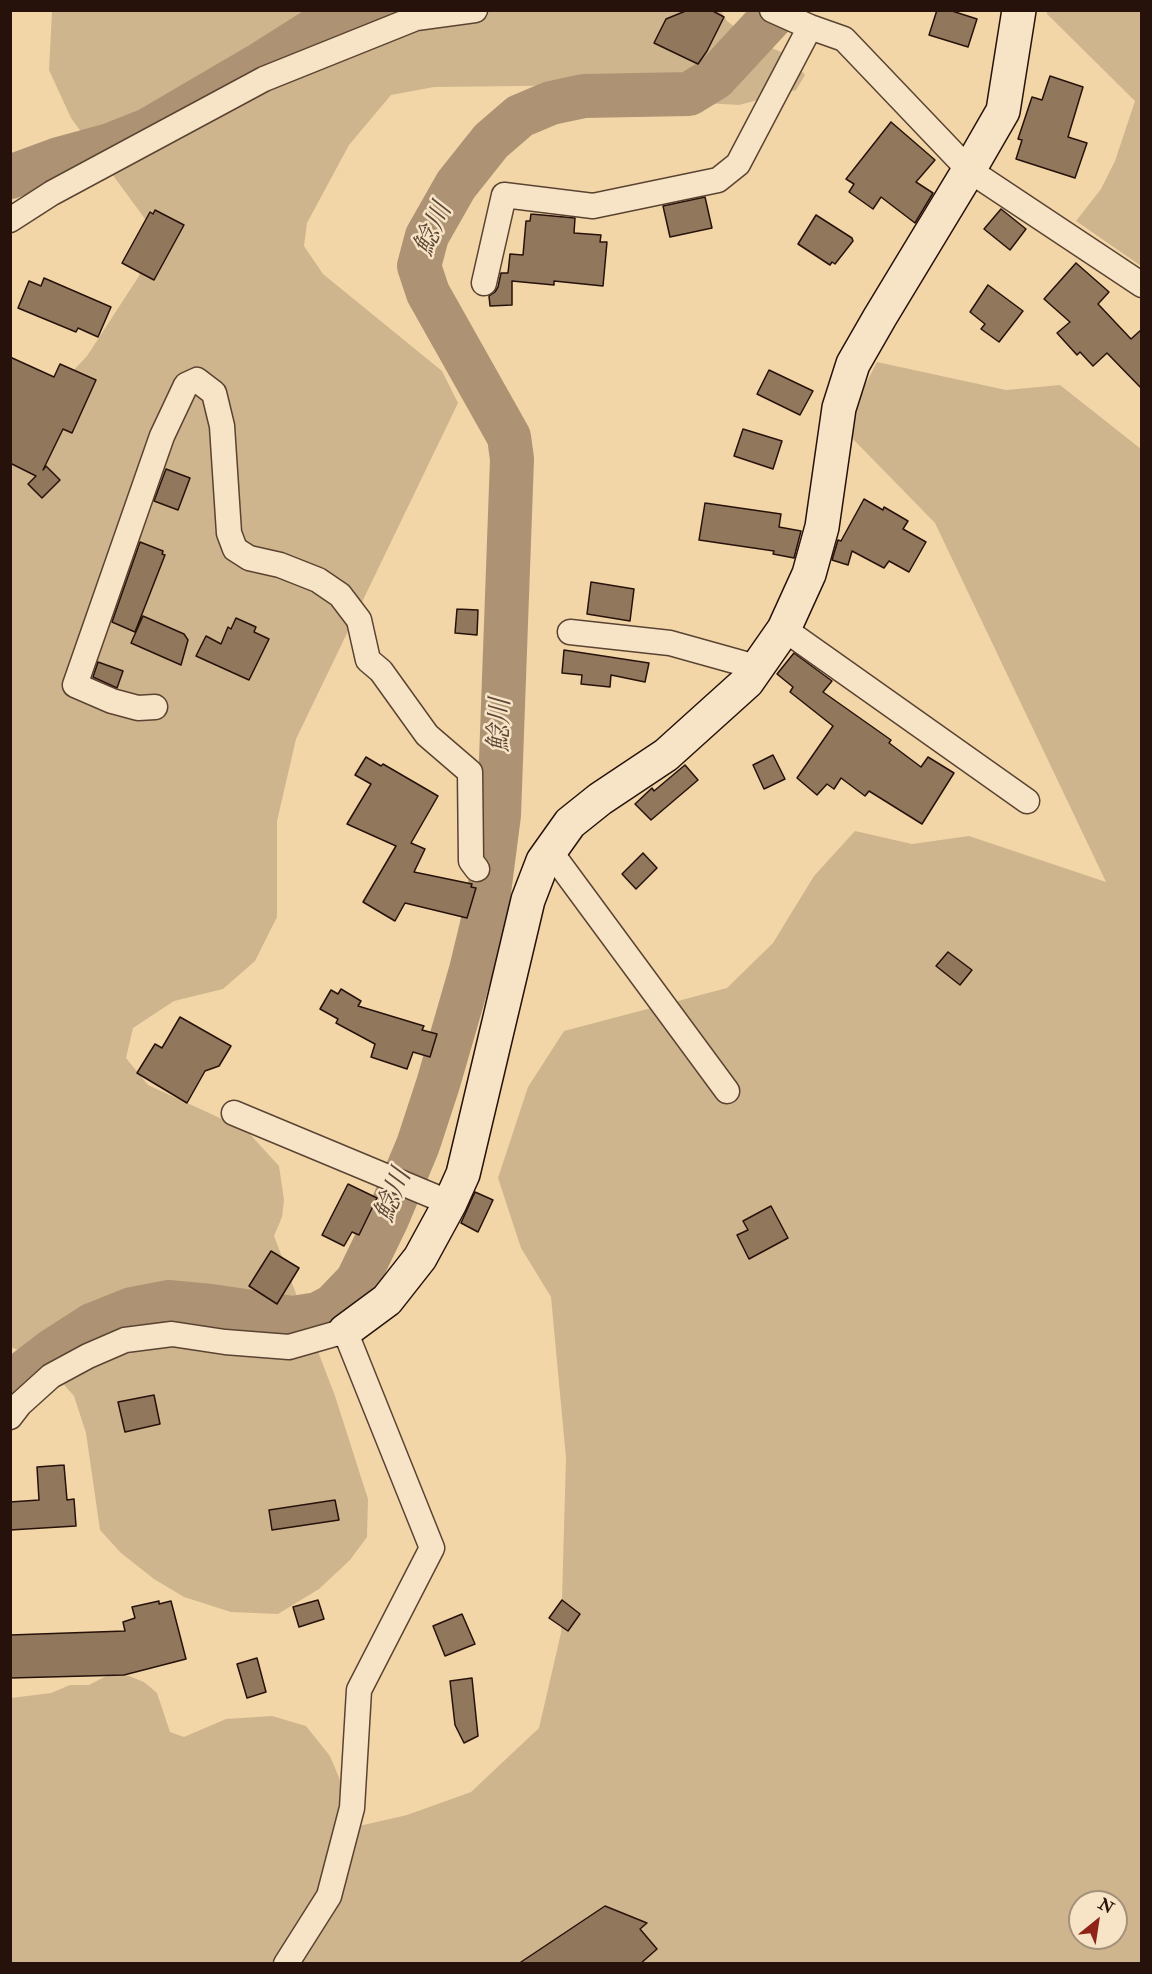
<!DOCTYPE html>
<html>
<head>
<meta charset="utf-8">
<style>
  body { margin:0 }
  #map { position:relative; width:1152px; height:1974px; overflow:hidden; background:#f2d6a8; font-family:"IM FELL Double Pica",serif }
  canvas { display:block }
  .frame { position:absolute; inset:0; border:12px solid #27120b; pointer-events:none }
  .north { position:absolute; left:1068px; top:1890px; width:60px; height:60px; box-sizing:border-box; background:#f7e4c6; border:2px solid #a4907b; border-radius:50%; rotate:30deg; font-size:16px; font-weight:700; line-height:24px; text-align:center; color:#27120b }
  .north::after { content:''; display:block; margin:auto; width:21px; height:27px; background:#8f2418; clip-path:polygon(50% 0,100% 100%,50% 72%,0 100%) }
</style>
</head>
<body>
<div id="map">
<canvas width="1152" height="1974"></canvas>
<div class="frame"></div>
<div class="north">N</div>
</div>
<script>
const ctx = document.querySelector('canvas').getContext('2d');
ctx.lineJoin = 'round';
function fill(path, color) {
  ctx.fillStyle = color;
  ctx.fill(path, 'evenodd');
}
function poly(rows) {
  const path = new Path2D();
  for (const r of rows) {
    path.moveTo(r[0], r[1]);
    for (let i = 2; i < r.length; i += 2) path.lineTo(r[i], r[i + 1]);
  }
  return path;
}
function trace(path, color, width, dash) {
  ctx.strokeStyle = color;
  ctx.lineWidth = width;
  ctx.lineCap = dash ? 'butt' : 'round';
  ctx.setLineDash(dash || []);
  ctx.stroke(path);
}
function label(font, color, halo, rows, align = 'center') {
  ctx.font = font + ' "IM FELL Double Pica","Noto Serif JP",serif';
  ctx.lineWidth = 5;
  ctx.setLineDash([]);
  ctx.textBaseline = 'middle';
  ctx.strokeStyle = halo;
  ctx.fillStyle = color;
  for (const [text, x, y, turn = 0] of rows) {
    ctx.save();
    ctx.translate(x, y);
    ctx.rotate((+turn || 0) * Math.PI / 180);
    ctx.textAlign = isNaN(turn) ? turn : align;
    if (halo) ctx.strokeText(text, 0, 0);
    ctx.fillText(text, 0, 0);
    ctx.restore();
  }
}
fill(poly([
  [52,11,721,11,727,21,751,39,788,55,805,75,796,90,739,105,638,99,604,85,434,87,391,95,349,145,307,223,304,246,323,274,442,371,458,403,296,739,277,821,277,917,255,961,223,989,174,1001,133,1028,126,1058,148,1085,246,1130,279,1166,284,1200,282,1217,274,1236,335,1396,368,1499,367,1537,350,1560,319,1589,278,1614,231,1612,184,1597,154,1579,121,1553,100,1530,86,1433,74,1396,42,1360,11,1347,10,381,54,391,87,356,139,276,148,223,71,118,49,70],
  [1047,11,1141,11,1141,266,1076,221,1101,189,1115,161,1135,101,1047,14],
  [877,362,1006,390,1060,385,1141,449,1141,1963,11,1964,11,1698,51,1693,70,1685,89,1685,112,1673,129,1676,144,1682,157,1693,170,1732,184,1737,226,1719,272,1716,306,1726,330,1756,359,1826,407,1815,471,1792,539,1728,561,1633,566,1458,551,1297,521,1248,498,1178,528,1087,564,1031,727,988,773,943,814,876,855,831,912,844,969,836,1106,882,935,523,850,436,859,397],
  [1080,1902,1116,1902,1116,1938,1080,1938]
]), '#cfb58d');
trace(poly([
  [10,177,59,159,110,145,148,130,259,65,330,20,370,15,380,10],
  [10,1383,53,1350,92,1325,132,1309,168,1302,211,1306,293,1318,318,1314,333,1306,357,1281,387,1219,418,1145,438,1084,471,970,488,900,499,815,512,459,509,437,428,293,419,266,427,236,456,185,491,141,520,116,551,103,584,96,689,94,715,78,778,10]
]), '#ad9373', 44);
const building = poly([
  [688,10,711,10,724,17,707,51,698,64,654,43,666,19,688,10],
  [937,10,949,10,977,19,968,47,929,35,937,10],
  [1050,76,1083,87,1068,137,1087,143,1075,178,1016,159,1022,140,1018,139,1032,97,1042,100,1050,76],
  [891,122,935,160,916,182,933,193,915,223,881,197,873,209,849,192,854,184,846,179,891,122],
  [705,197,712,228,670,237,663,206,705,197],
  [1001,209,1026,229,1010,250,984,229,1001,209],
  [155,210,184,225,154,280,122,263,150,212,153,214,155,210],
  [531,214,575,218,574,233,601,235,600,242,607,242,603,286,554,281,554,285,512,281,512,305,490,306,489,296,495,292,498,287,501,273,508,273,510,254,523,255,526,221,530,221,531,214],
  [816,215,852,238,853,241,835,264,832,262,830,265,798,244,816,215],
  [1076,263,1109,292,1098,304,1131,339,1142,329,1142,389,1107,353,1093,366,1080,352,1077,355,1057,333,1070,322,1044,299,1076,263],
  [44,278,111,307,98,337,78,328,76,332,18,308,29,281,41,286,44,278],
  [988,285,1023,311,999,342,981,329,985,324,970,312,988,285],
  [10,357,54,377,60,364,96,380,72,433,63,429,43,470,46,466,60,480,42,498,28,484,36,476,10,463,10,357],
  [769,370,813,391,800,415,757,394,769,370],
  [743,429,782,441,773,469,734,456,743,429],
  [166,469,190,478,178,510,154,501,166,469],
  [864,499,883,510,884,507,908,521,903,529,926,542,909,572,889,561,884,568,852,551,848,565,832,560,838,540,841,541,864,499],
  [705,503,781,514,779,527,801,531,794,558,773,554,774,551,699,540,705,503],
  [140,542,163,551,162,554,165,555,135,632,112,622,140,542],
  [591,582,634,589,630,621,587,614,591,582],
  [457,609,478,610,477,635,455,633,457,609],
  [143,616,184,634,188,640,181,665,131,643,143,616],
  [236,618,256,627,254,632,269,639,249,680,196,656,206,636,221,644,228,627,231,629,236,618],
  [564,650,649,663,645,682,611,675,610,687,581,684,582,675,562,673,564,650],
  [794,653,832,681,823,692,891,740,889,743,921,767,928,757,954,773,922,824,869,791,865,796,841,778,834,789,827,784,817,795,797,778,833,726,790,692,793,687,777,674,794,653],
  [98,662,123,671,117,688,93,677,98,662],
  [773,755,785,779,764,789,753,765,773,755],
  [366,757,381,766,383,764,438,796,411,843,425,849,414,872,472,884,471,887,476,888,467,918,405,903,395,921,363,902,396,846,347,824,371,784,355,775,366,757],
  [685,765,698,780,651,820,635,804,652,788,654,791,685,765],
  [643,853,657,868,636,889,622,874,643,853],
  [948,952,972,970,960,985,936,966,948,952],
  [341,989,361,1001,358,1006,424,1026,422,1030,437,1034,430,1057,413,1052,407,1069,371,1057,375,1044,336,1023,338,1019,320,1009,331,990,338,994,341,989],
  [180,1017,231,1046,219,1066,205,1071,187,1103,137,1073,155,1044,162,1048,180,1017],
  [348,1184,377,1198,359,1235,352,1232,344,1246,322,1235,348,1184],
  [475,1192,493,1200,478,1232,461,1223,475,1192],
  [771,1206,788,1238,749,1259,737,1235,748,1230,743,1221,771,1206],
  [271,1251,299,1268,277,1304,249,1286,271,1251],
  [154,1395,160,1424,125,1432,118,1402,154,1395],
  [64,1465,67,1500,74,1499,76,1526,10,1530,10,1502,39,1500,37,1467,64,1465],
  [335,1500,339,1520,272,1530,269,1510,335,1500],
  [318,1600,324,1619,299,1627,293,1607,318,1600],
  [562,1600,580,1614,568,1631,549,1618,562,1600],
  [159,1601,159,1604,171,1601,186,1659,124,1675,10,1678,10,1635,125,1631,123,1622,135,1618,132,1607,159,1601],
  [462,1614,475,1644,445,1656,433,1626,462,1614],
  [257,1658,266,1692,247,1698,237,1664,257,1658],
  [472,1678,478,1736,464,1743,455,1725,450,1681,472,1678],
  [605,1906,647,1923,640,1929,657,1949,640,1964,518,1964,605,1906]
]);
fill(building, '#91785d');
trace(building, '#27120b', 1.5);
const street = poly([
  [772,10,810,27,844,39,969,170,1142,285],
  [10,220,52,193,264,79,416,18,475,10],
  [484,283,504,195,593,206,718,180,738,164,810,27],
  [784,629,1027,801],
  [570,632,670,643,756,667],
  [155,707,138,708,112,701,75,685,162,436,186,385,197,380,214,393,222,426,229,533,235,549,249,558,280,565,318,580,340,595,359,620,368,660,381,671,427,735,470,772,471,861,477,869],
  [550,851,727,1091],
  [234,1113,450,1203],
  [10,1417,20,1404,51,1376,88,1356,125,1340,172,1334,225,1342,289,1347,345,1331,432,1548,359,1690,352,1808,329,1896,286,1964]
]);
const secondary = poly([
  [345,1331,387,1300,420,1258,450,1203,463,1174,528,900,543,861,570,823,600,799,666,755,747,682,784,629,809,574,822,527,839,408,853,364,880,317,969,170,1003,111,1019,10]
]);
trace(street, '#5a4332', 27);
trace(secondary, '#27120b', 36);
trace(street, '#f7e4c6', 24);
trace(secondary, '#f7e4c6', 33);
label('italic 27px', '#5d4635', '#f7e4c6', [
  ["鯰川",435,230,-66],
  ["鯰川",502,725,-88],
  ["鯰川",395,1196,-68]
]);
</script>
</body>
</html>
